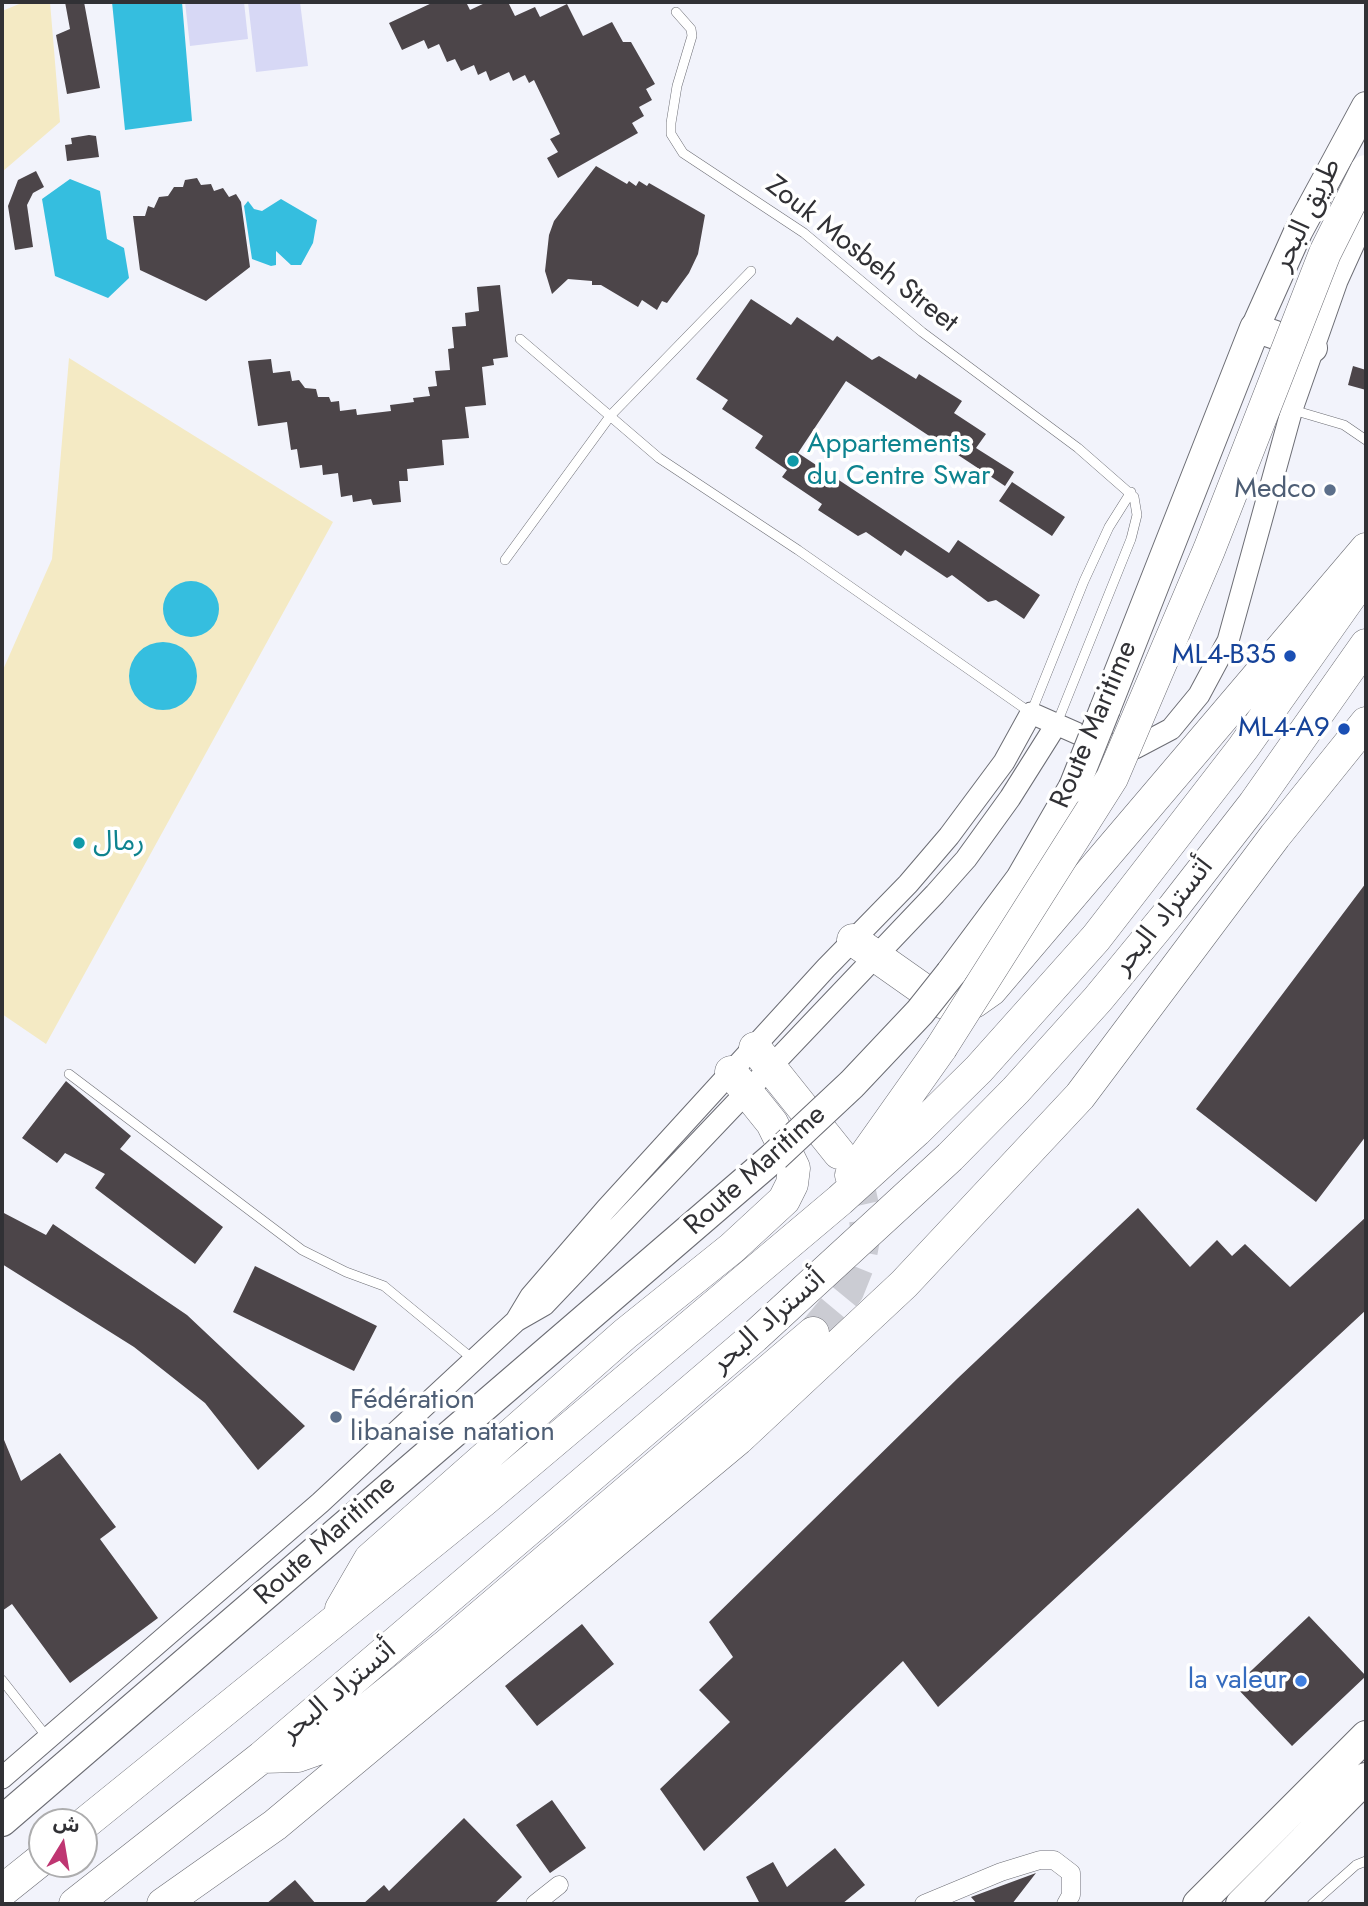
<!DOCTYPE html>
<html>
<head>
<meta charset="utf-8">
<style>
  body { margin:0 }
  #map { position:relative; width:1368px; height:1906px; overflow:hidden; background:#f2f3fb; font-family:Jost,"Noto Sans Arabic",sans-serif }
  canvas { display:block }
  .frame { position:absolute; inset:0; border:4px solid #313135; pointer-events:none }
  .north { position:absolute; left:28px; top:1808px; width:70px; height:70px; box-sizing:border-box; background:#fff; border:2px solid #adadae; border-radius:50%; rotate:11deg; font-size:19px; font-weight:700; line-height:28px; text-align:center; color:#313135 }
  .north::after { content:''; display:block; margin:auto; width:24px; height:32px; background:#bf3672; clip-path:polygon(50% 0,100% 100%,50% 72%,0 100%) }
</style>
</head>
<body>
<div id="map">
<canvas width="1368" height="1906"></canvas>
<div class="frame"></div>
<div class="north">ش</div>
</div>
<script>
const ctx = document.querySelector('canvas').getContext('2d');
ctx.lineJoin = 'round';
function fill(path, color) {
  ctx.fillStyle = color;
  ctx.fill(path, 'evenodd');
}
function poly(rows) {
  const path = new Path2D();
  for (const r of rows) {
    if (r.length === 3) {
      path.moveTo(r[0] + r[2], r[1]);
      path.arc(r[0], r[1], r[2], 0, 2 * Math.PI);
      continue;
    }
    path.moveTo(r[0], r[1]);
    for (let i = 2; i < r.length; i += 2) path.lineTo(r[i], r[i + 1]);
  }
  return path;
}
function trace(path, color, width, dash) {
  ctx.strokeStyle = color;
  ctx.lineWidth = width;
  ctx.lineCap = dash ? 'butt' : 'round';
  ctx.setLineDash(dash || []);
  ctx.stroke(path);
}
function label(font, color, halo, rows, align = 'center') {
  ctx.font = font + ' Jost,"Noto Sans Arabic",sans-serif';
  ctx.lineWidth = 7;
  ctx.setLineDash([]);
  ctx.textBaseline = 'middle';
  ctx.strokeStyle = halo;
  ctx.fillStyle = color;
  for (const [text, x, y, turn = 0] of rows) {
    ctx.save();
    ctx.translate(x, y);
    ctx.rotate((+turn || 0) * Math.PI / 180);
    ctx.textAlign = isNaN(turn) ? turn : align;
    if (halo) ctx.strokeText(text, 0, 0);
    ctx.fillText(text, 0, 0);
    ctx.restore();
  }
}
fill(poly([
  [185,2,244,2,248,39,190,46],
  [248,2,300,2,308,66,256,72]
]), '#d7d8f5');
fill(poly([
  [24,2,50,2,60,122,2,172,2,11],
  [69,358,333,522,46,1044,2,1014,2,672,52,559]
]), '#f4eac4');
fill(poly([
  [112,2,182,2,192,121,125,130],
  [70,179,100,191,107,239,124,248,129,278,108,298,55,276,42,199],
  [281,199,317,220,313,243,301,265,291,265,276,251,276,265,271,266,252,259,244,206,248,201,254,209,262,211],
  [191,609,28],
  [163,676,34]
]), '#35bedf');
fill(poly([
  [65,2,84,2,100,88,67,94,56,35,70,29],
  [434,2,466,2,470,10,487,2,508,2,515,16,535,7,540,17,567,4,583,36,612,22,623,42,631,42,655,84,646,89,652,100,639,107,644,116,632,123,638,133,558,178,547,158,558,152,550,139,560,134,534,80,529,83,525,75,513,81,509,72,490,81,486,71,478,75,474,65,461,71,455,59,447,62,439,44,428,49,424,40,402,50,389,23],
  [89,135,96,136,99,157,67,161,65,145,72,144,71,138],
  [596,166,627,184,629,181,636,186,639,181,647,186,649,183,705,215,698,254,689,273,667,303,662,301,657,310,642,300,638,307,601,285,592,285,592,281,568,279,552,294,545,271,549,235,554,221],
  [36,171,44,187,33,193,27,205,33,247,15,250,8,206,18,180],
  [197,178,201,185,211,184,214,191,223,188,229,197,236,194,241,202,250,267,206,301,140,270,133,216,145,216,148,206,154,208,159,197,168,196,174,187,183,187,185,180],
  [500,285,508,357,493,359,494,365,482,367,486,405,465,407,469,438,442,440,444,465,407,469,408,481,399,481,401,502,373,505,371,499,353,502,352,495,341,497,338,473,323,475,322,465,300,468,297,449,291,450,287,422,258,426,248,361,271,359,273,373,290,371,292,381,299,380,305,388,316,389,318,397,329,397,331,402,339,401,340,411,356,409,357,415,391,411,390,405,414,402,413,398,430,396,428,387,437,386,435,371,450,370,448,349,454,348,452,327,466,326,465,313,479,311,477,287],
  [751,299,791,325,797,317,833,341,837,336,872,360,879,356,916,379,919,374,962,401,954,413,986,434,976,448,1014,472,1005,486,846,381,798,453,949,553,958,540,1040,595,1024,619,996,600,988,602,952,575,947,578,905,550,901,556,866,532,858,536,818,510,822,504,782,477,787,470,755,448,763,436,722,409,728,400,696,379],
  [1353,366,1366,370,1366,390,1348,385],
  [1012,482,1065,517,1052,536,999,501],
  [1366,883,1366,1136,1316,1202,1196,1109],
  [66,1081,131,1136,120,1149,223,1227,195,1264,95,1188,105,1174,65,1153,57,1163,22,1138],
  [1138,1208,1190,1267,1217,1240,1232,1256,1245,1244,1290,1287,1366,1217,1366,1310,938,1707,903,1661,704,1851,660,1789,730,1722,699,1690,733,1657,709,1622,958,1378],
  [2,1212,46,1235,53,1224,187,1315,305,1426,258,1470,205,1403,134,1347,2,1264],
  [255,1266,377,1326,354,1371,233,1312],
  [2,1435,21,1481,60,1453,116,1527,100,1539,158,1618,70,1683,12,1604,2,1611],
  [1309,1616,1366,1676,1292,1746,1235,1686],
  [582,1624,614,1664,537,1726,505,1686],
  [552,1800,586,1848,550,1873,516,1825],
  [464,1818,522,1877,494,1904,363,1904,384,1885,389,1891],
  [835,1848,865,1885,842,1904,760,1904,746,1877,773,1862,787,1887],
  [1036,1873,1012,1904,977,1904,971,1897],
  [295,1880,316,1904,266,1904]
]), '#4c4549');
trace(poly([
  [813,1333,848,1291,860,1261,866,1228,864,1210,860,1192,844,1162]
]), '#cbccd3', 32, [32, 16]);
const service = poly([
  [676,12,691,29,692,36,677,86,671,123,671,134,683,153,804,233,922,332,1078,448,1134,497,1137,515,1131,539,1057,723],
  [520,339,659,458,798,550,1031,713,1084,581,1109,527,1131,492],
  [1293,410,1344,425,1366,440],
  [505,560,611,415,751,271],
  [69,1074,302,1250,346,1272,384,1286,474,1360],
  [2,1680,47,1737],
  [1312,1904,1356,1865,1366,1861]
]);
const minor = poly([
  [535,1904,559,1885],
  [924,1904,1001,1872,1040,1860,1054,1860,1071,1873,1071,1895,1066,1904]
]);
const tertiary = poly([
  [516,1321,531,1296,606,1209,826,968,908,884,949,836,1004,762,1031,713,1099,743,1135,748,1171,729,1199,695,1228,641,1292,409,1337,281,1366,217],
  [2,1778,320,1503,516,1321,544,1305,935,894,966,859,1010,798,1056,725]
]);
const primary = poly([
  [1313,348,1255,328,1298,232,1366,106]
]);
const trunk = poly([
  [1105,709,1255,328],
  [951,973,1021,879,1074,787],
  [2,1821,775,1156],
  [1198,1904,1366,1736],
  [1241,1904,1366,1778]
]);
const motorway = poly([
  [853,940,941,1002,958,1007,974,1002,991,990,1366,549],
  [755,1048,839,1153],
  [851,1175,941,1048],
  [341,1609,370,1559,625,1334,732,1248,784,1200,792,1184,794,1168,772,1123,731,1072],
  [262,1757,298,1756,318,1749,448,1644,813,1333],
  [84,1824,483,1501,840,1200,916,1131,979,1069,1096,938,1243,748,1366,574],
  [2,1891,42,1859],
  [75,1904,262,1757,754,1337,950,1157,1016,1090,1098,999,1173,908,1254,804,1366,645],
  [163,1904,275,1825,738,1439,904,1284,1080,1096,1275,836,1366,723]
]);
trace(service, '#6c6d74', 10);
trace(minor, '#6c6d74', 19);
trace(tertiary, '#6c6d74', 23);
trace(primary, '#6c6d74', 30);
trace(trunk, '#6c6d74', 32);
trace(motorway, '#6c6d74', 33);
trace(service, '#fff', 9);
trace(minor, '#fff', 18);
trace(tertiary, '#fff', 21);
trace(primary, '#fff', 28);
trace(trunk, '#fff', 30);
trace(motorway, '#fff', 32);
const trunkBridge = poly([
  [1074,787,1105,709],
  [775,1156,852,1084,920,1012,951,973]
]);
const motorwayBridge = poly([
  [941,1048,1112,778,1209,550,1325,253,1366,171]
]);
trace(trunkBridge, '#6c6d74', 32, []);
trace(motorwayBridge, '#6c6d74', 33, []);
trace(trunkBridge, '#fff', 30);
trace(motorwayBridge, '#fff', 32);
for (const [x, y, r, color] of [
  [793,461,7,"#0f9aa8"],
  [1330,490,7,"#5c6f8a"],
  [1290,656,7,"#1a4fb4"],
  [1344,729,7,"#1a4fb4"],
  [79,843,7,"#0f9aa8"],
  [336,1417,7,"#5c6f8a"],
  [1301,1681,7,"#3f7fe0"]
]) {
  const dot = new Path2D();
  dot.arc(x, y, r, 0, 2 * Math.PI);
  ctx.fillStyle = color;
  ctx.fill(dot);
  trace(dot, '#fff', 2.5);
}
label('28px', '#313135', '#fff', [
  ["طريق البحر",1308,215,-64],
  ["Zouk Mosbeh Street",861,255,38],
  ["Route Maritime",1095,725,-67],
  ["أتستراد البحر",1164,917,-51],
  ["Route Maritime",756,1171,-42],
  ["أتستراد البحر",769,1322,-41],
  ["Route Maritime",326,1541,-42],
  ["أتستراد البحر",339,1692,-40]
]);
label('28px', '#0d838f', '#fff', [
  ["Appartements",807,445],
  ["du Centre Swar",807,477],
  ["رمال",93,843]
], 'left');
label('28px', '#4e5e75', '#fff', [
  ["Medco",1316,490],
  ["Fédération",350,1401,"left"],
  ["libanaise natation",350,1433,"left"]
], 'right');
label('28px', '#164399', '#fff', [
  ["ML4-B35",1276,656],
  ["ML4-A9",1330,729]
], 'right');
label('28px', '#366cbe', '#fff', [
  ["la valeur",1287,1681]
], 'right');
</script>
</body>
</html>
